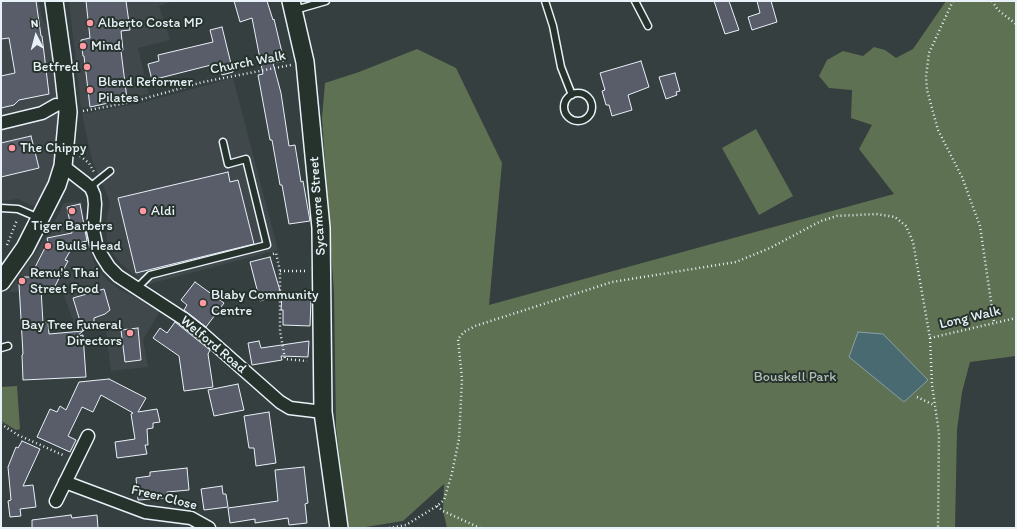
<!DOCTYPE html>
<html>
<head>
<meta charset="utf-8">
<style>
  body { margin:0 }
  #map { position:relative; width:1017px; height:529px; overflow:hidden; background:#353f3f; font-family:Itim,sans-serif }
  canvas { display:block }
  .frame { position:absolute; inset:0; border:2px solid #e8f1f8; pointer-events:none }
  .north { position:absolute; left:16px; top:16px; width:40px; height:40px; -webkit-text-stroke:3px #26332d; paint-order:stroke; rotate:354deg; font-size:11px; font-weight:700; line-height:16px; text-align:center; color:#e8f1f8 }
  .north::after { content:''; display:block; margin:auto; width:14px; height:18px; background:#e8f1f8; clip-path:polygon(50% 0,100% 100%,50% 72%,0 100%) }
</style>
</head>
<body>
<div id="map">
<canvas width="1017" height="529"></canvas>
<div class="frame"></div>
<div class="north">N</div>
</div>
<script>
const ctx = document.querySelector('canvas').getContext('2d');
ctx.lineJoin = 'round';
function fill(path, color) {
  ctx.fillStyle = color;
  ctx.fill(path, 'evenodd');
}
function poly(rows) {
  const path = new Path2D();
  for (const r of rows) {
    if (r.length === 3) {
      path.moveTo(r[0] + r[2], r[1]);
      path.arc(r[0], r[1], r[2], 0, 2 * Math.PI);
      continue;
    }
    path.moveTo(r[0], r[1]);
    for (let i = 2; i < r.length; i += 2) path.lineTo(r[i], r[i + 1]);
  }
  return path;
}
function trace(path, color, width, dash) {
  ctx.strokeStyle = color;
  ctx.lineWidth = width;
  ctx.lineCap = dash ? 'butt' : 'round';
  ctx.setLineDash(dash || []);
  ctx.stroke(path);
}
function label(font, color, halo, rows, align = 'center') {
  ctx.font = font + ' Itim,sans-serif';
  ctx.lineWidth = 4;
  ctx.setLineDash([]);
  ctx.textBaseline = 'middle';
  ctx.strokeStyle = halo;
  ctx.fillStyle = color;
  for (const [text, x, y, turn = 0] of rows) {
    ctx.save();
    ctx.translate(x, y);
    ctx.rotate((+turn || 0) * Math.PI / 180);
    ctx.textAlign = isNaN(turn) ? turn : align;
    if (halo) ctx.strokeText(text, 0, 0);
    ctx.fillText(text, 0, 0);
    ctx.restore();
  }
}
fill(poly([
  [1,1,39,1,42,19,51,31,57,82,59,114,58,145,51,175,42,195,37,204,34,206,18,199,1,201],
  [69,1,174,1,159,6,170,40,138,48,149,94,81,108],
  [233,78,278,250,149,284,132,273,120,263,112,252,107,240,106,221,110,202,92,160,82,114,141,103],
  [82,202,87,241,95,265,101,273,107,280,122,291,161,309,143,340,148,367,111,371,105,325,76,328,62,290,9,292,50,231,64,203]
]), '#40484c');
fill(poly([
  [946,1,1016,1,1016,356,970,362,962,392,957,430,955,528,447,528,443,511,444,484,403,521,359,528,348,528,336,427,334,293,322,118,325,83,359,72,417,49,456,68,502,163,489,305,894,194,859,149,872,125,851,118,852,90,829,88,819,76,827,60,843,51,863,56,874,47,885,50,896,58,913,49],
  [756,129,793,196,759,215,722,148],
  [17,386,20,429,16,430,1,421,1,387]
]), '#5f7153');
const water = poly([
  [858,332,883,334,928,380,904,402,849,357,858,332]
]);
fill(water, '#496a70');
trace(water, '#89a0a6', 1);
const building = poly([
  [1,1,36,1,41,36,42,36,49,94,19,100,14,105,1,108,1,76,15,73,9,38,1,39,1,1],
  [86,1,126,1,130,30,121,31,123,50,121,51,127,99,90,107,84,56,83,56,81,40,90,38,86,1],
  [234,1,267,1,273,20,274,19,284,61,273,63,281,93,289,146,295,145,301,182,303,181,310,221,289,224,282,185,280,185,272,140,270,140,258,75,263,74,252,18,240,22,234,1],
  [714,1,729,1,739,30,725,34,714,1],
  [757,1,771,1,777,22,752,30,748,17,760,13,757,1],
  [222,27,233,72,222,75,219,63,152,80,148,64,159,61,158,55,213,42,210,30,222,27],
  [641,61,649,87,628,95,632,110,612,116,609,105,606,105,602,91,605,90,600,73,641,61],
  [675,73,680,91,676,92,677,95,666,99,659,77,675,73],
  [31,136,39,168,1,177,1,143,31,136],
  [228,172,230,182,238,180,254,244,136,273,118,198,228,172],
  [80,204,87,241,74,244,65,260,68,261,53,290,41,289,43,323,48,322,49,334,83,331,73,298,104,289,110,310,105,314,94,318,94,322,77,336,83,335,86,377,23,380,22,355,23,354,19,284,24,277,30,277,48,242,47,238,72,233,67,207,80,204],
  [270,257,281,294,260,301,250,262,270,257],
  [195,282,224,303,206,327,184,310,187,305,181,300,195,282],
  [282,295,304,297,304,299,311,300,310,326,283,325,283,310,281,310,282,295],
  [175,322,210,350,208,354,213,387,184,391,179,356,153,338,160,328,167,333,175,322],
  [138,328,141,360,125,362,121,330,138,328],
  [259,341,261,348,309,341,308,357,281,356,282,360,252,365,248,343,259,341],
  [109,379,146,398,138,412,157,409,160,422,153,423,153,428,147,429,148,445,145,445,147,454,117,458,115,442,135,439,131,414,133,413,101,395,93,412,82,407,68,436,76,440,70,452,37,437,50,409,57,412,60,406,66,410,79,382,109,379],
  [238,384,244,410,214,416,208,390,238,384],
  [269,412,276,463,256,466,254,448,249,448,244,416,269,412],
  [22,441,40,449,23,486,33,485,36,507,20,509,21,516,10,517,8,501,11,500,8,467,16,447,18,448,22,441],
  [304,467,308,503,305,504,307,523,289,525,288,518,255,523,255,519,230,523,228,508,278,501,275,470,304,467],
  [187,468,189,490,167,492,168,498,138,500,136,478,150,476,150,472,187,468],
  [222,486,223,494,226,494,228,507,204,510,201,489,222,486],
  [71,515,72,518,97,515,98,528,32,528,32,520,71,515]
]);
fill(building, '#595c69');
trace(building, '#e8f1f8', 1);
const lane = poly([
  [545,1,553,26,561,67,572,95],
  [635,1,648,26],
  [295,10,326,1],
  [578,107,14],
  [90,187,110,171],
  [1,208,18,209,39,218],
  [137,288,150,275,267,245,246,159,228,164,223,142],
  [1,348,8,346]
]);
const street = poly([
  [1,123,42,113,56,105],
  [63,166,85,183,91,188,94,195,95,204,93,230,96,244,102,256,109,267,118,276,184,319,203,334,280,402,290,408,323,412],
  [65,482,145,512,191,518,209,528],
  [56,501,88,436]
]);
const secondary = poly([
  [291,1,305,62,321,228,323,412,339,528],
  [1,282,25,248,57,185,63,166,68,112,62,58,54,1]
]);
trace(lane, '#e8f1f8', 9);
trace(street, '#e8f1f8', 15);
trace(secondary, '#e8f1f8', 20);
trace(poly([
  [953,1,929,53,926,76,927,90,938,130,962,177,980,226,994,322],
  [992,1,998,10,1016,24],
  [83,111,132,102,203,82,291,65],
  [80,156,89,163,94,172],
  [7,245,17,220],
  [273,254,276,253,280,271,280,331,285,359,307,361],
  [280,271,306,271],
  [930,338,1016,318],
  [917,397,934,405],
  [1,424,18,435,65,456],
  [437,506,443,511,480,528],
  [389,528,406,525,437,506,444,500,452,473,459,439,462,379,458,339,464,332,475,326,612,282,736,262,770,248,821,221,837,216,876,214,895,217,906,226,913,242,930,338,932,385,939,433,938,528]
]), '#e8f1f8', 2.5, [1, 3]);
trace(lane, '#26332d', 6);
trace(street, '#26332d', 12);
trace(secondary, '#26332d', 17);
for (const [x, y, r, color] of [
  [90,23,4,"#ff9aa2"],
  [83,46,4,"#ff9aa2"],
  [87,67,4,"#ff9aa2"],
  [90,90,4,"#ff9aa2"],
  [12,148,4,"#ff9aa2"],
  [72,211,4,"#ff9aa2"],
  [143,211,4,"#ff9aa2"],
  [48,246,4,"#ff9aa2"],
  [22,281,4,"#ff9aa2"],
  [203,303,4,"#ff9aa2"],
  [130,333,4,"#ff9aa2"]
]) {
  const dot = new Path2D();
  dot.arc(x, y, r, 0, 2 * Math.PI);
  ctx.fillStyle = color;
  ctx.fill(dot);
  trace(dot, '#26332d', 1.5);
}
label('14px', '#e8f1f8', '#26332d', [
  ["Alberto Costa MP",98,23],
  ["Mind",91,46],
  ["Betfred",79,67,"right"],
  ["Blend Reformer",98,82],
  ["Pilates",98,98],
  ["The Chippy",20,148],
  ["Aldi",151,211],
  ["Tiger Barbers",72,226,"center"],
  ["Bulls Head",56,246],
  ["Renu's Thai",30,273],
  ["Street Food",30,289],
  ["Blaby Community",211,295],
  ["Centre",211,311],
  ["Bay Tree Funeral",122,325,"right"],
  ["Directors",122,341,"right"]
], 'left');
label('14px', '#e8f1f8', '#26332d', [
  ["Church Walk",248,63,-11],
  ["Sycamore Street",318,206,-94],
  ["Long Walk",970,318,-13],
  ["Welford Road",213,345,40],
  ["Freer Close",164,498,14]
]);
label('14px', '#b1beb6', '#26332d', [
  ["Bouskell Park",795,377]
]);
</script>
</body>
</html>
